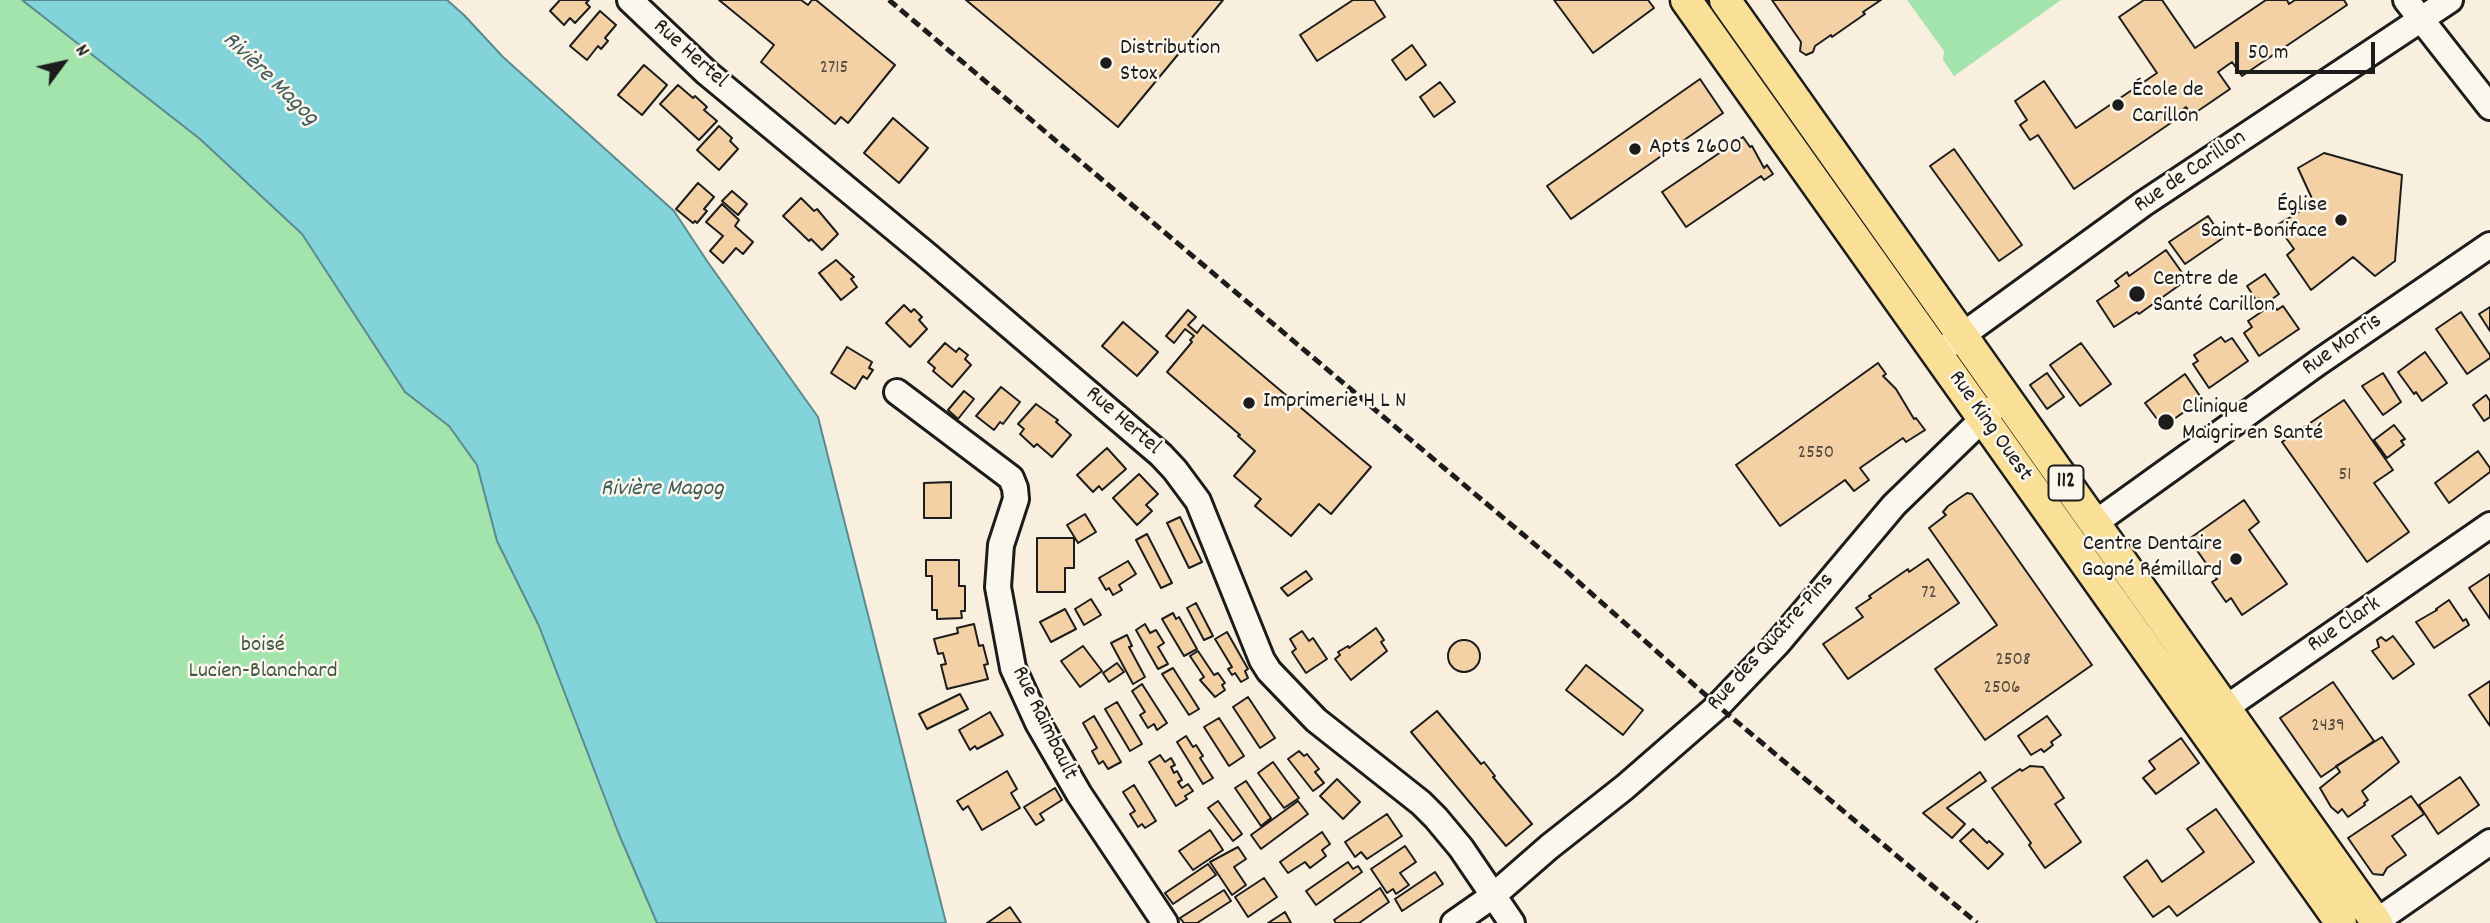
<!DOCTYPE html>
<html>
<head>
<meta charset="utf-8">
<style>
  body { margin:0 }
  #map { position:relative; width:2490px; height:923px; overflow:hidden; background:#f9efde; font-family:Dekko,sans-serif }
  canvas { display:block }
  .north { position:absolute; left:28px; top:28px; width:70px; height:70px; -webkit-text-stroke:5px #fbf7ec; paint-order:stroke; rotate:57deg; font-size:19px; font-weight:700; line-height:28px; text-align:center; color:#1c1c1c }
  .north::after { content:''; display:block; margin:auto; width:24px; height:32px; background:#1c1c1c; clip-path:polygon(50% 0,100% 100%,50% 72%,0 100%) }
  .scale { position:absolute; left:2235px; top:42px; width:140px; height:32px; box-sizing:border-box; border:4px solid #1c1c1c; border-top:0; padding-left:9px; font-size:21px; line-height:24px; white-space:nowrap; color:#1c1c1c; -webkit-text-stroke:5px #fbf7ec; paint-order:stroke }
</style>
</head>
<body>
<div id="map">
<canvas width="2490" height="923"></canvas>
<div class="north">N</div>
<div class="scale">50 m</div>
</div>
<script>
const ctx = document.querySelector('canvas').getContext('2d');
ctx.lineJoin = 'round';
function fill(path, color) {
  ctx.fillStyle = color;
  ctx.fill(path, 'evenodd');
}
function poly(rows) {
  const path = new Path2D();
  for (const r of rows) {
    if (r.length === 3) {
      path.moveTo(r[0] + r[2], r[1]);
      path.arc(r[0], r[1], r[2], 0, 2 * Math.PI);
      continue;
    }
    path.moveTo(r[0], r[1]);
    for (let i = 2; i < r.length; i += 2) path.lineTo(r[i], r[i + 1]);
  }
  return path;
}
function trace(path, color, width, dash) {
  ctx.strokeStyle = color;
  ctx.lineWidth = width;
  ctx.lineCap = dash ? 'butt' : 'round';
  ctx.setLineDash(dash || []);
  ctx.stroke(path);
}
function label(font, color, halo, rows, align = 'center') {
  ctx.font = font + ' Dekko,sans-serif';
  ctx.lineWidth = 5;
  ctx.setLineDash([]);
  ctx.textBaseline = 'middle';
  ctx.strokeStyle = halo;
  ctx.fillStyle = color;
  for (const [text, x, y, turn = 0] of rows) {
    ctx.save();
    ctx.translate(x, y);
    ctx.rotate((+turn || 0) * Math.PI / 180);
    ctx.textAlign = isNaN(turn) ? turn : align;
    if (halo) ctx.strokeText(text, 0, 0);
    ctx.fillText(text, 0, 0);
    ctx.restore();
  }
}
fill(poly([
  [0,0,22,0,200,139,302,235,405,392,449,426,477,465,497,541,539,626,618,832,657,923,0,923],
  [1907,0,2061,0,1954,76,1943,60,1944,51]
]), '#a3e3ac');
const water = poly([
  [22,0,447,0,464,15,503,57,674,211,707,261,818,417,946,923,657,923,618,832,539,626,497,541,477,465,449,426,405,392,302,234,200,139,22,0]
]);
fill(water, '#83d4da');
trace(water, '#5a8a8e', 2);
const building = poly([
  [560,0,589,0,586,3,590,7,575,23,570,18,564,25,550,11,560,0],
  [719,0,801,0,808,5,812,0,816,0,895,65,848,123,841,117,835,124,761,62,774,45,719,0],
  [966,0,1223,0,1118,127,966,0],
  [1353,0,1374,0,1385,17,1317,61,1300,35,1353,0],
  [1554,0,1648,0,1654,8,1593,53,1554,0],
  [1772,0,1881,0,1863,12,1865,14,1832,37,1831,35,1815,46,1813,52,1806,55,1800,51,1801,42,1772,0],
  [2144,0,2162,0,2195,48,2266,0,2287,0,2289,4,2295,0,2344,0,2347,5,2242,76,2232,62,2218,72,2230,89,2192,115,2186,107,2179,112,2181,116,2074,189,2038,135,2030,140,2020,125,2027,120,2015,101,2044,81,2076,128,2157,73,2119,17,2144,0],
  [600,11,616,25,605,38,608,41,601,49,598,46,587,60,570,46,600,11],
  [1412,45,1426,65,1406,80,1392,60,1412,45],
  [644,65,667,85,642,115,618,95,644,65],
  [1700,79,1723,113,1571,219,1547,186,1700,79],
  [1440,82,1455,102,1434,117,1420,97,1440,82],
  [678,85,693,98,695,96,707,107,704,110,717,121,699,140,660,104,678,85],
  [893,118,928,148,899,183,864,153,893,118],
  [719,126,732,138,730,141,738,149,719,170,697,150,719,126],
  [1743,137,1750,147,1752,146,1764,168,1767,165,1773,174,1764,180,1761,176,1686,227,1662,192,1743,137],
  [1954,149,2022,245,1999,261,1930,166,1954,149],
  [2324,153,2402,175,2395,261,2375,276,2353,257,2311,290,2287,255,2294,249,2277,225,2314,203,2298,168,2324,153],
  [698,183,714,197,704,209,707,211,697,223,695,221,693,223,676,209,698,183],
  [732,191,747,204,738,215,722,201,732,191],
  [801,198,814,211,817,209,838,234,822,250,811,239,809,241,783,216,801,198],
  [722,204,739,220,735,226,753,242,743,254,736,248,723,263,710,251,723,236,706,222,722,204],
  [2208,216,2223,238,2185,264,2169,242,2208,216],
  [2166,250,2183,274,2177,278,2181,284,2139,314,2137,312,2114,327,2097,301,2119,286,2115,281,2127,272,2129,276,2166,250],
  [836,260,854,277,851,279,857,287,841,300,819,273,836,260],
  [2265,274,2279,294,2264,305,2259,298,2256,300,2247,286,2265,274],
  [2273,304,2277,310,2283,306,2299,329,2259,356,2244,333,2252,327,2248,321,2273,304],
  [904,305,911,312,914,309,922,317,919,320,927,329,910,347,886,323,904,305],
  [2490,307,2490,331,2479,314,2490,307],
  [1188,310,1196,317,1188,325,1197,333,1203,325,1371,467,1331,514,1319,504,1291,536,1255,506,1261,499,1234,476,1255,451,1238,436,1240,435,1167,372,1192,342,1190,340,1194,336,1185,329,1174,343,1166,336,1188,310],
  [2461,312,2490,355,2490,358,2467,374,2436,329,2461,312],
  [1123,322,1158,352,1137,376,1102,346,1123,322],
  [2221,337,2225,342,2232,338,2248,361,2209,388,2193,364,2198,361,2194,355,2221,337],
  [945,343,956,352,959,348,968,355,965,359,971,365,952,387,933,371,935,368,928,362,945,343],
  [2081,343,2111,384,2080,406,2050,365,2081,343],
  [847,347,872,362,869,368,873,370,867,379,863,376,855,389,831,373,847,347],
  [2425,352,2447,383,2422,401,2416,392,2414,394,2398,372,2425,352],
  [1878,363,1886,374,1883,376,1896,389,1914,419,1916,418,1925,430,1906,442,1903,438,1860,468,1869,480,1854,491,1845,480,1780,526,1736,465,1878,363],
  [2047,373,2064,397,2047,409,2030,385,2047,373],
  [2383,373,2401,402,2383,415,2362,386,2383,373],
  [2185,374,2202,399,2163,427,2145,403,2185,374],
  [1001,387,1020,402,1003,424,1000,422,994,430,976,416,1001,387],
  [964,391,974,399,958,419,948,410,964,391],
  [2486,395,2490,401,2490,417,2484,421,2473,405,2486,395],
  [2344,400,2393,470,2374,483,2409,532,2367,562,2282,442,2344,400],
  [1036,404,1058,420,1056,422,1071,435,1052,457,1037,444,1034,447,1020,434,1024,429,1018,424,1036,404],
  [2394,425,2405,439,2401,441,2404,445,2387,458,2374,440,2394,425],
  [1107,448,1126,469,1102,490,1099,486,1093,492,1077,475,1107,448],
  [2478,451,2490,468,2490,472,2449,503,2435,483,2478,451],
  [1139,474,1158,494,1146,505,1152,511,1137,525,1113,498,1139,474],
  [951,482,951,518,924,518,924,483,951,482],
  [1967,493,1972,494,2092,665,1985,740,1935,669,1997,625,1929,528,1946,515,1943,512,1948,506,1967,493],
  [2244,500,2259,522,2249,530,2287,584,2242,615,2231,598,2226,602,2212,582,2217,579,2189,539,2244,500],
  [1085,514,1096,532,1078,543,1067,525,1085,514],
  [1180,517,1202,562,1189,568,1167,523,1180,517],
  [1147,534,1172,583,1161,588,1136,540,1147,534],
  [1037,538,1074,538,1074,568,1065,568,1065,592,1037,592,1037,538],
  [1928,559,1959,603,1848,679,1823,644,1863,617,1856,608,1871,598,1869,596,1908,569,1909,572,1928,559],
  [926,560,959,560,959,586,965,586,965,611,961,611,962,618,937,619,937,610,932,610,932,576,926,576,926,560],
  [1128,561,1136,574,1119,585,1122,590,1113,595,1109,588,1106,590,1099,578,1128,561],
  [1306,571,1312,579,1288,596,1281,588,1306,571],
  [2490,574,2490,619,2469,588,2490,574],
  [1091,599,1101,615,1084,625,1075,609,1091,599],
  [2449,600,2463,621,2466,619,2469,625,2434,648,2416,622,2437,610,2436,609,2449,600],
  [1196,603,1213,636,1204,640,1187,608,1196,603],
  [1065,609,1076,629,1051,642,1040,622,1065,609],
  [1173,613,1176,619,1179,617,1197,649,1184,656,1162,619,1173,613],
  [974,624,979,646,983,645,988,664,984,665,988,679,947,689,941,665,946,664,943,653,938,654,934,639,958,633,957,628,974,624],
  [1145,624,1150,633,1156,630,1164,643,1158,647,1168,664,1158,669,1136,630,1145,624],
  [1376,628,1384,640,1381,642,1387,651,1351,680,1335,659,1340,655,1338,652,1348,646,1349,648,1376,628],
  [1302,631,1309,641,1313,638,1327,659,1306,673,1292,652,1296,649,1290,639,1302,631],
  [1227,632,1248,669,1245,671,1248,678,1241,682,1235,673,1232,675,1228,669,1232,667,1215,639,1227,632],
  [1127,635,1132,646,1129,647,1145,677,1133,684,1111,643,1127,635],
  [2393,636,2414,664,2393,679,2372,651,2379,647,2377,640,2381,637,2386,641,2393,636],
  [1464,656,16],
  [1083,646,1102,671,1080,687,1061,661,1083,646],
  [1198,651,1214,675,1218,673,1225,683,1222,685,1225,690,1215,697,1200,680,1204,677,1190,656,1198,651],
  [1117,663,1124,672,1109,682,1103,673,1117,663],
  [1586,665,1643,710,1623,735,1566,690,1586,665],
  [1173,668,1199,709,1189,715,1162,674,1173,668],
  [2490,681,2490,726,2469,695,2490,681],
  [2333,682,2374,741,2321,777,2280,718,2333,682],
  [1142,684,1167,723,1157,730,1154,724,1148,728,1140,715,1145,712,1132,691,1142,684],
  [960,694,968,709,927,729,919,714,960,694],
  [1248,697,1275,738,1260,748,1233,707,1248,697],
  [1117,702,1142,744,1130,751,1105,709,1117,702],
  [1437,711,1481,764,1484,762,1495,776,1493,777,1532,824,1506,846,1411,732,1437,711],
  [990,712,1003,735,977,749,975,746,970,750,959,730,990,712],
  [1094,716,1121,762,1108,769,1103,761,1099,764,1092,751,1097,748,1083,723,1094,716],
  [2047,716,2061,735,2051,742,2053,745,2044,752,2041,749,2031,755,2018,736,2047,716],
  [1219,718,1244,756,1229,766,1204,727,1219,718],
  [1186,736,1193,747,1196,745,1203,756,1200,758,1213,778,1203,784,1177,742,1186,736],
  [2382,737,2399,762,2362,791,2368,800,2364,803,2365,805,2348,817,2342,809,2338,813,2331,807,2320,788,2340,772,2336,766,2382,737],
  [2181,738,2199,763,2156,794,2143,778,2155,769,2149,761,2181,738],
  [1299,751,1304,756,1307,754,1319,769,1315,772,1324,783,1313,791,1288,759,1299,751],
  [1160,755,1165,762,1171,758,1175,765,1171,767,1174,773,1177,771,1182,780,1178,782,1182,788,1188,784,1193,791,1185,796,1187,799,1176,806,1149,762,1160,755],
  [1273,762,1299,798,1284,808,1258,773,1273,762],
  [2030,766,2043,767,2064,798,2055,804,2081,842,2045,868,2029,845,2031,843,1992,788,2020,769,2022,771,2030,766],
  [1007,771,1017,789,1011,793,1020,808,982,830,968,806,963,810,957,801,1007,771],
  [1980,772,1986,781,1947,808,1965,824,1952,838,1923,813,1980,772],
  [2460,777,2479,805,2438,834,2419,805,2460,777],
  [1337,779,1360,802,1343,819,1320,796,1337,779],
  [1246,781,1271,818,1261,826,1235,788,1246,781],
  [1134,785,1156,821,1145,828,1142,824,1138,827,1130,814,1135,811,1123,792,1134,785],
  [1055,788,1062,800,1040,814,1044,820,1036,825,1024,807,1055,788],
  [2411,796,2424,814,2392,836,2406,855,2387,868,2383,875,2373,874,2348,838,2411,796],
  [1218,801,1242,834,1233,841,1208,808,1218,801],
  [1298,801,1308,814,1261,849,1251,835,1298,801],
  [2216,809,2254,862,2177,916,2169,906,2153,917,2124,877,2147,860,2162,882,2204,852,2187,829,2216,809],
  [1387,814,1402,836,1367,859,1361,852,1355,857,1345,842,1387,814],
  [1973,829,1987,843,1989,841,2003,854,1988,869,1960,841,1973,829],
  [1210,830,1223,850,1193,870,1179,851,1210,830],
  [1322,832,1330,844,1322,850,1326,856,1310,868,1305,862,1288,873,1280,862,1322,832],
  [1405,846,1416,862,1400,873,1409,885,1396,894,1393,889,1387,893,1371,869,1405,846],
  [1238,847,1246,859,1234,867,1246,885,1232,895,1210,862,1238,847],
  [1348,862,1353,869,1358,866,1362,872,1316,905,1306,891,1348,862],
  [1208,864,1216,875,1173,904,1165,893,1208,864],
  [1435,872,1443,884,1402,911,1395,899,1435,872],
  [1264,878,1277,897,1248,917,1235,897,1264,878],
  [1380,888,1389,902,1359,923,1336,923,1334,920,1380,888],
  [1224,890,1231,901,1197,923,1184,923,1180,918,1224,890],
  [1010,907,1021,923,987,923,1010,907],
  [1285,912,1291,923,1268,923,1285,912]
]);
fill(building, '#f3d1a4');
trace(building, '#1c1c1c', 2);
const minor = poly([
  [630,0,707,73,928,256,1161,455,1175,470,1198,501,1262,660,1269,671,1316,720,1421,803,1436,818,1461,848,1512,923],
  [2406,0,2490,107],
  [1949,345,2143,204,2450,0],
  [897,392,1011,478,1015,488,1016,499,1001,545,998,587,1013,668,1038,723,1079,794,1165,923],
  [2095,523,2319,362,2490,245],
  [2211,718,2490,525],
  [1454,923,1494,895,1549,847,1625,787,1718,706,1777,644,1894,505,1995,407],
  [2374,923,2490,842]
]);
const major = poly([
  [1686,0,2341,923],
  [1725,0,2377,923]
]);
trace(minor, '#1c1c1c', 30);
trace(major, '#1c1c1c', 35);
trace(minor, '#fbf7ec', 24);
trace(major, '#fadf96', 30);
trace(poly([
  [889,0,1564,569,1718,706,1977,923]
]), '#1c1c1c', 5, [10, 5]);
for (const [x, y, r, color] of [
  [1106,63,7,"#1c1c1c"],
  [2118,105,7,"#1c1c1c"],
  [1635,149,7,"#1c1c1c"],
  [2341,220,7,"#1c1c1c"],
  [2137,294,9,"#1c1c1c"],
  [1249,403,7,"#1c1c1c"],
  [2166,422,9,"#1c1c1c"],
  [2236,559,7,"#1c1c1c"]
]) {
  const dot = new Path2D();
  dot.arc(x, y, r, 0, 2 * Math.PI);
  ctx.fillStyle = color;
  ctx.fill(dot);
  trace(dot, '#fbf7ec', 2.5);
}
label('19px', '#52493e', null, [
  ["2715",834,69],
  ["2550",1816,454],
  ["51",2345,476],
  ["72",1929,594],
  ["2508",2013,661],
  ["2506",2002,689],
  ["2439",2328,727]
]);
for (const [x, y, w] of [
  [2066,483,35]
]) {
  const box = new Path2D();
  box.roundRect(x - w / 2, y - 17.5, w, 35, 5);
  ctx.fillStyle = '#fbf7ec';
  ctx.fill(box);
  trace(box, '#1c1c1c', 2);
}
label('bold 21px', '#1c1c1c', null, [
  ["112",2066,483]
]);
label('23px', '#1c1c1c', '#fbf7ec', [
  ["Distribution",1120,50],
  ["Stox",1120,76],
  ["École de",2132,92],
  ["Carillon",2132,118],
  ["Apts 2600",1649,149],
  ["Église",2327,207,"right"],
  ["Saint-Boniface",2327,233,"right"],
  ["Centre de",2153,281],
  ["Santé Carillon",2153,307],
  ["Imprimerie H L N",1263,403],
  ["Clinique",2182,409],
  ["Maigrir en Santé",2182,435],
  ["Centre Dentaire",2222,546,"right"],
  ["Gagné Rémillard",2222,572,"right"]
], 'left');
label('23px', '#1c1c1c', '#fbf7ec', [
  ["Rue Hertel",689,55,42],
  ["Rue de Carillon",2191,173,-34],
  ["Rue Morris",2343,346,-35],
  ["Rue Hertel",1122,422,41],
  ["Rue King Ouest",1989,427,55],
  ["Rue Clark",2345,626,-34],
  ["Rue des Quatre-Pins",1772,643,-48],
  ["Rue Raimbault",1043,724,64]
]);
label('23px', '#445847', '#fbf7ec', [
  ["boisé",263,647],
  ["Lucien-Blanchard",263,673]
]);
label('italic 24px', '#405c5e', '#fbf7ec', [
  ["Rivière Magog",269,80,44],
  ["Rivière Magog",662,491]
]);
</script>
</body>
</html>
